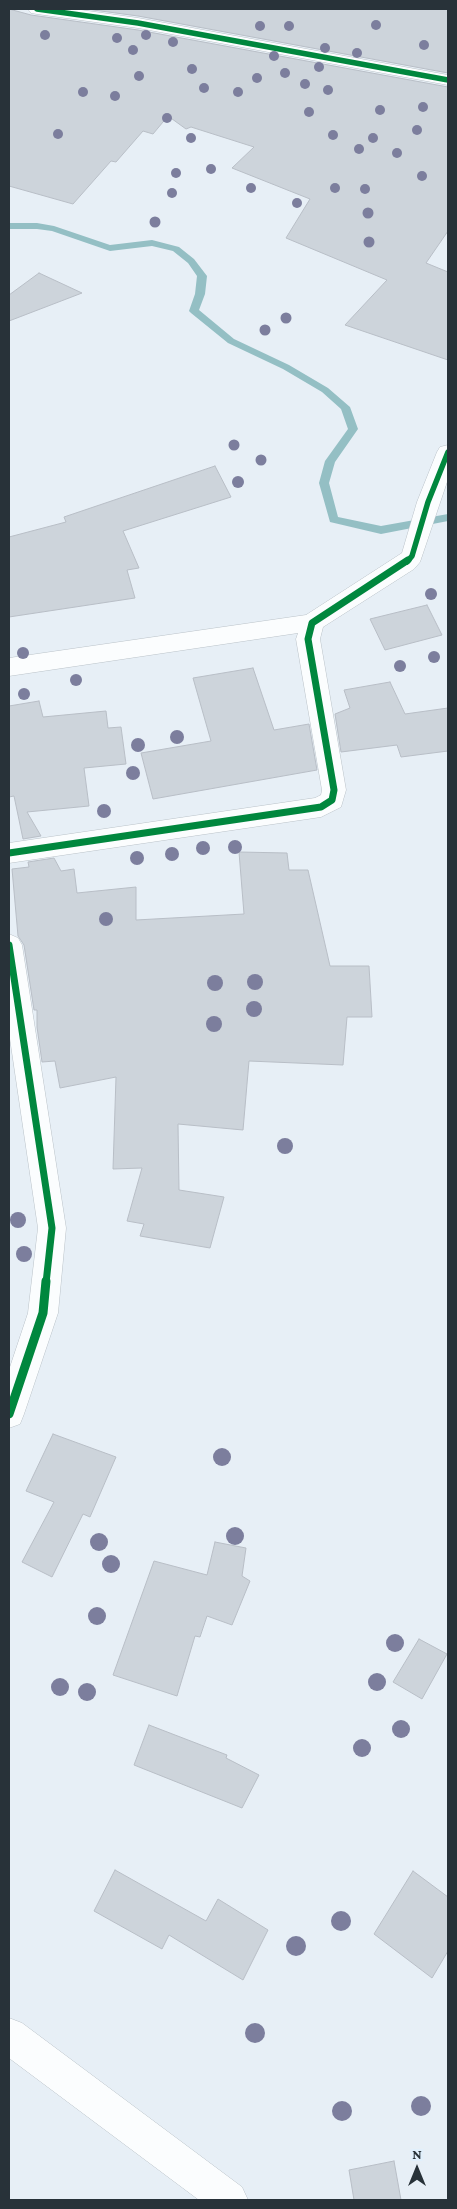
<!DOCTYPE html>
<html>
<head>
<meta charset="utf-8">
<style>
  body { margin:0 }
  #map { position:relative; width:457px; height:2209px; overflow:hidden; background:#e7eff6; font-family:"Crimson Pro",serif }
  canvas { display:block }
  .frame { position:absolute; inset:0; border:10px solid #283239; pointer-events:none }
  .north { position:absolute; left:392px; top:2144px; width:50px; height:50px; -webkit-text-stroke:4px #e1f0fc; paint-order:stroke; rotate:0deg; font-size:14px; font-weight:700; line-height:20px; text-align:center; color:#283239 }
  .north::after { content:''; display:block; margin:auto; width:18px; height:22px; background:#283239; clip-path:polygon(50% 0,100% 100%,50% 72%,0 100%) }
</style>
</head>
<body>
<div id="map">
<canvas width="457" height="2209"></canvas>
<div class="frame"></div>
<div class="north">N</div>
</div>
<script>
const ctx = document.querySelector('canvas').getContext('2d');
ctx.lineJoin = 'round';
function poly(rows) {
  const path = new Path2D();
  for (const r of rows) {
    path.moveTo(r[0], r[1]);
    for (let i = 2; i < r.length; i += 2) path.lineTo(r[i], r[i + 1]);
  }
  return path;
}
function fill(path, color) {
  ctx.fillStyle = color;
  ctx.fill(path, 'evenodd');
}
function trace(path, color, width, dash) {
  ctx.strokeStyle = color;
  ctx.lineWidth = width;
  ctx.lineCap = dash ? 'butt' : 'round';
  ctx.setLineDash(dash || []);
  ctx.stroke(path);
}
fill(poly([
  [9,223,37,223,54,226,110,245,152,240,179,247,194,259,207,276,205,294,199,310,234,339,289,365,328,388,350,407,358,429,335,462,329,483,338,517,381,526,448,514,448,521,381,534,330,522,319,483,325,461,348,429,341,409,322,392,283,369,228,343,191,313,189,311,195,294,197,276,188,263,173,251,152,246,110,251,52,231,37,229,9,229,9,223]
]), '#94bfc4');
const building = poly([
  [9,9,31,15,138,30,448,87,448,231,426,263,448,272,448,360,345,325,387,280,286,238,310,199,232,168,254,147,191,127,186,129,168,116,153,134,143,131,116,162,111,161,73,204,9,186,9,9],
  [86,9,448,9,448,73,138,16,86,9],
  [39,273,82,293,9,321,9,295,39,273],
  [215,466,231,497,123,531,139,568,127,570,135,598,9,617,9,537,66,522,64,517,215,466],
  [427,605,442,635,385,650,370,619,427,605],
  [253,668,274,730,309,724,317,770,153,799,141,753,211,741,193,678,253,668],
  [390,682,405,714,448,708,448,751,401,757,397,745,341,752,335,714,350,708,344,690,390,682],
  [39,701,43,717,106,711,108,728,121,727,126,764,84,768,89,806,27,812,41,836,23,839,14,796,9,797,9,706,39,701],
  [239,852,287,853,289,870,308,870,330,966,369,966,372,1017,347,1017,343,1065,249,1061,243,1130,178,1124,179,1190,224,1197,210,1248,140,1236,144,1224,127,1221,142,1168,113,1169,116,1077,60,1088,55,1061,42,1062,37,1027,37,1010,34,1010,24,945,18,936,12,869,29,867,28,862,54,858,61,871,74,869,77,893,136,887,136,920,244,914,239,852],
  [53,1434,116,1457,90,1517,83,1514,52,1577,22,1562,54,1502,26,1491,53,1434],
  [215,1542,246,1548,242,1576,250,1581,232,1625,207,1616,200,1637,195,1636,177,1696,113,1675,154,1561,207,1575,215,1542],
  [419,1639,447,1654,422,1699,393,1682,419,1639],
  [149,1725,227,1755,226,1758,259,1775,242,1808,134,1765,149,1725],
  [115,1870,206,1921,218,1899,268,1930,243,1980,169,1935,162,1949,94,1911,115,1870],
  [413,1871,448,1897,448,1951,432,1978,374,1934,413,1871],
  [394,2161,401,2200,354,2200,349,2170,394,2161]
]);
fill(building, '#cdd4db');
trace(building, '#b8bec6', 1);
const minor = poly([
  [28,9,74,9,138,18,448,75,448,85,138,28,37,14,31,13,28,9],
  [448,445,448,479,420,562,414,569,323,627,320,639,346,790,341,807,321,817,9,863,9,843,315,798,321,795,322,790,296,639,298,633,9,676,9,658,306,615,402,553,417,502,437,452,440,447,448,445],
  [9,934,18,938,22,945,66,1228,58,1313,24,1414,20,1424,9,1428,9,1370,28,1313,38,1228,9,1032,9,934],
  [9,2018,22,2023,242,2187,248,2200,199,2200,9,2058,9,2018]
]);
trace(minor, '#bac2c8', 1);
fill(minor, '#fbfdfe');
trace(poly([
  [37,9,138,23,448,80],
  [407,562,412,556,428,502,448,452]
]), '#00873e', 5.5);
trace(poly([
  [9,853,321,807,332,800,334,790,308,639,312,623,408,560],
  [9,945,52,1228,46,1283]
]), '#00873e', 7);
trace(poly([
  [9,1414,43,1313,46,1281]
]), '#00873e', 9);
ctx.fillStyle = '#7c7e9d';
for (const [x, y, r] of [
  [376,25,5],
  [260,26,5],
  [289,26,5],
  [45,35,5],
  [146,35,5],
  [117,38,5],
  [173,42,5],
  [424,45,5],
  [325,48,5],
  [133,50,5],
  [357,53,5],
  [274,56,5],
  [319,67,5],
  [192,69,5],
  [285,73,5],
  [139,76,5],
  [257,78,5],
  [305,84,5],
  [204,88,5],
  [328,90,5],
  [83,92,5],
  [238,92,5],
  [115,96,5],
  [423,107,5],
  [380,110,5],
  [309,112,5],
  [167,118,5],
  [417,130,5],
  [58,134,5],
  [333,135,5],
  [191,138,5],
  [373,138,5],
  [359,149,5],
  [397,153,5],
  [211,169,5],
  [176,173,5],
  [422,176,5],
  [251,188,5],
  [335,188,5],
  [365,189,5],
  [172,193,5],
  [297,203,5],
  [368,213,5.5],
  [155,222,5.5],
  [369,242,5.5],
  [286,318,5.5],
  [265,330,5.5],
  [234,445,5.5],
  [261,460,5.5],
  [238,482,6],
  [431,594,6],
  [23,653,6],
  [434,657,6],
  [400,666,6],
  [76,680,6],
  [24,694,6],
  [177,737,7],
  [138,745,7],
  [133,773,7],
  [104,811,7],
  [235,847,7],
  [203,848,7],
  [172,854,7],
  [137,858,7],
  [106,919,7],
  [255,982,8],
  [215,983,8],
  [254,1009,8],
  [214,1024,8],
  [285,1146,8],
  [18,1220,8],
  [24,1254,8],
  [222,1457,9],
  [235,1536,9],
  [99,1542,9],
  [111,1564,9],
  [97,1616,9],
  [395,1643,9],
  [377,1682,9],
  [60,1687,9],
  [87,1692,9],
  [401,1729,9],
  [362,1748,9],
  [341,1921,10],
  [296,1946,10],
  [255,2033,10],
  [421,2106,10],
  [342,2111,10]
]) {
  ctx.beginPath();
  ctx.arc(x, y, r, 0, 2 * Math.PI);
  ctx.fill();
}
</script>
</body>
</html>
